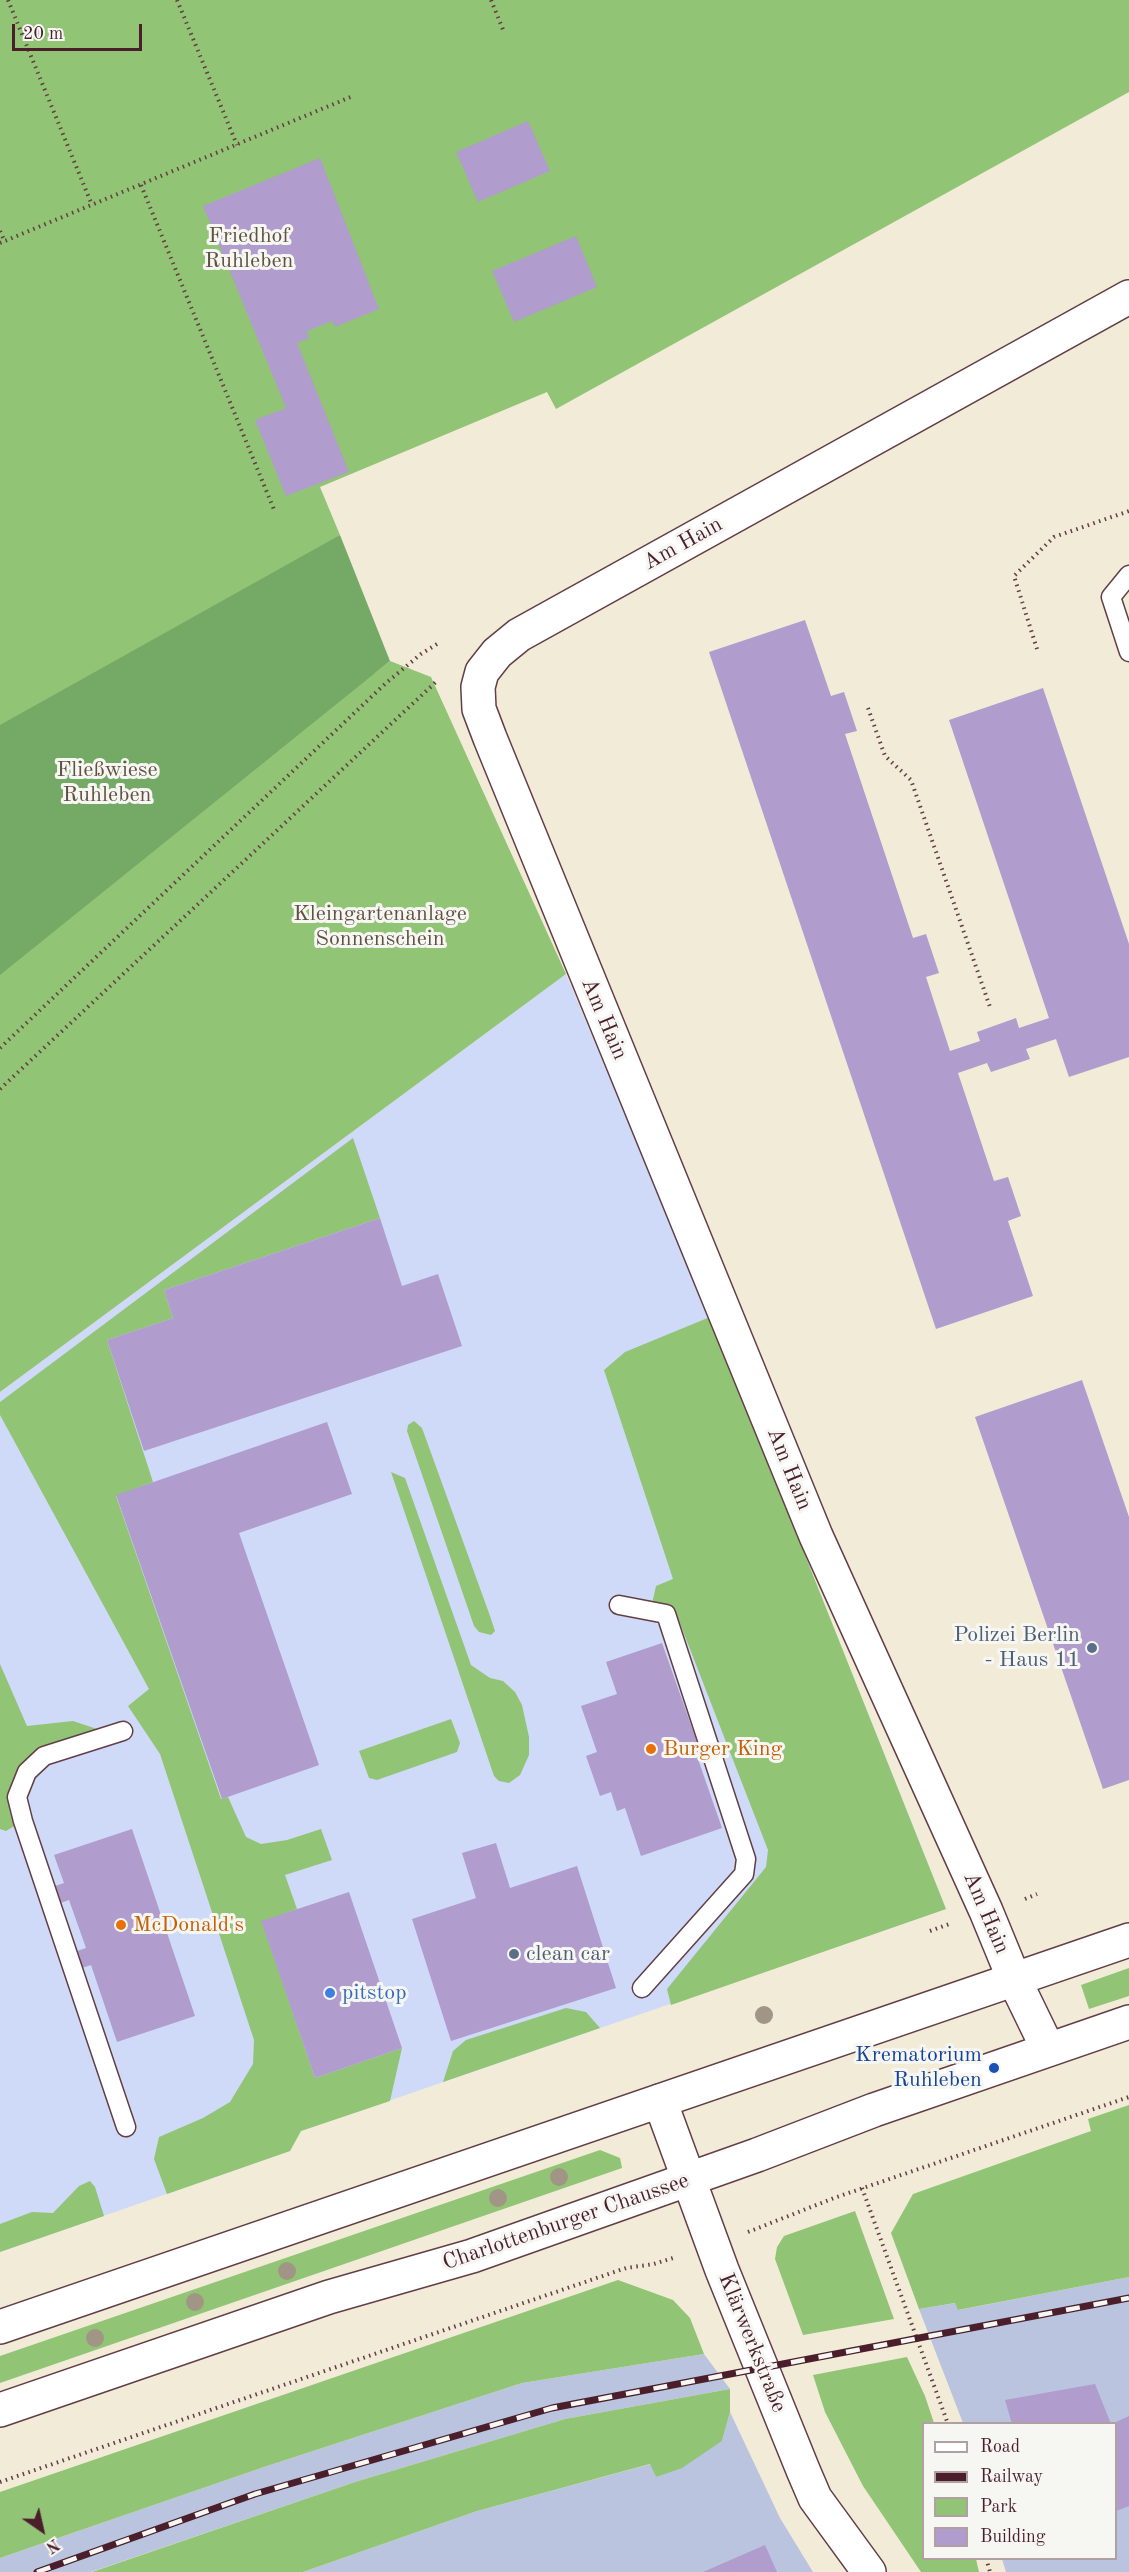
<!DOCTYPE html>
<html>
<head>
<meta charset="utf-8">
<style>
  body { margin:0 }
  #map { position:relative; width:1129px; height:2572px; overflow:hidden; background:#f1ebd8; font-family:"Old Standard TT",serif }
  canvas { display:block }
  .legend { position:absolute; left:922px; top:2422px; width:195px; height:138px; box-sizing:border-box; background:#f6f6f2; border:2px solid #b1a0a2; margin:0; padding:8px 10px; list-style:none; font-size:18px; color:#4a1f2b }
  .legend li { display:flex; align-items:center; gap:12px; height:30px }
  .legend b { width:30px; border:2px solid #b1a0a2 }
  .north { position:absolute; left:12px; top:2500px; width:60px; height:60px; -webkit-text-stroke:4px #f6f6f2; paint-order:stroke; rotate:146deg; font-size:16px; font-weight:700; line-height:24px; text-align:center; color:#4a1f2b }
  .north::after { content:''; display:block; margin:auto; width:21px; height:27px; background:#4a1f2b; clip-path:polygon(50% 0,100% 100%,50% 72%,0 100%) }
  .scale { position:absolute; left:12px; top:24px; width:130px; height:27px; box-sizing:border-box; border:3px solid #4a1f2b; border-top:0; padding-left:8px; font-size:18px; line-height:21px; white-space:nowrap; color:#4a1f2b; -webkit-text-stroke:4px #f6f6f2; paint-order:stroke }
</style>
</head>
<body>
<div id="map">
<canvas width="1129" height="2572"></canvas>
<ul class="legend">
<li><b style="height:8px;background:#fff"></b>Road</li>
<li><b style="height:8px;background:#4a1f2b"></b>Railway</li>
<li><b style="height:16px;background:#92c475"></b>Park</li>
<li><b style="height:16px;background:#b09ccd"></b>Building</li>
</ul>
<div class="north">N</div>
<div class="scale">20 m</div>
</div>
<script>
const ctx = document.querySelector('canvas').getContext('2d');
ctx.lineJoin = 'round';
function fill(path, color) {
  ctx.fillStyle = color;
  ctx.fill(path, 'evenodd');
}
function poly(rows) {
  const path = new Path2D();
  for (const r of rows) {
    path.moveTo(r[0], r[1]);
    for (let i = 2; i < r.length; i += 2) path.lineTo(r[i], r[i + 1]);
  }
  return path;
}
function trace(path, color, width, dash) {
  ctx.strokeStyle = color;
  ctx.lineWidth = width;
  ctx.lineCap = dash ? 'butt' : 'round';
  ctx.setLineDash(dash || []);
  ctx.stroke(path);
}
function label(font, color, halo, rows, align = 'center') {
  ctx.font = font + ' "Old Standard TT",serif';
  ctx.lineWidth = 6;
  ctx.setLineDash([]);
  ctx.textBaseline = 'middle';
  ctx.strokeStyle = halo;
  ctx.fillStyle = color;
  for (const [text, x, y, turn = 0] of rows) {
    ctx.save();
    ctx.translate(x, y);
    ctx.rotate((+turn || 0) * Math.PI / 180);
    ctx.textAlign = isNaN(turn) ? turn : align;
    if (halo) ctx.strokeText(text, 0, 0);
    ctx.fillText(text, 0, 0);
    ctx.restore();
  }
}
fill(poly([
  [566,974,710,1317,946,1909,301,2131,290,2151,0,2252,0,1392]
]), '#cfdaf9');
fill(poly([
  [1129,2277,1129,2572,1006,2572,1002,2559,1116,2558,1116,2424,963,2423,919,2309,956,2303,959,2310],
  [704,2354,730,2389,565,2419,355,2482,91,2572,0,2572,0,2558,267,2466,522,2383],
  [730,2412,780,2518,813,2572,303,2572,477,2511,651,2464,656,2477,722,2441]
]), '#bac4de');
fill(poly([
  [0,0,1129,0,1129,92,556,409,547,392,320,487,340,535,337,537,375,673,390,661,431,677,566,974,0,1392],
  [353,1138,380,1218,164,1290,173,1318,107,1340,153,1482,116,1496,221,1799,228,1797,246,1837,261,1844,287,1840,321,1829,332,1860,285,1875,297,1909,262,1922,315,2078,402,2048,390,2101,301,2131,290,2151,167,2194,154,2159,159,2137,203,2118,230,2102,253,2064,254,2040,160,1754,128,1706,149,1689,0,1415,0,1402],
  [710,1317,946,1909,671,2005,667,1989,766,1867,768,1850,676,1613,652,1604,656,1586,673,1579,604,1370,625,1352],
  [414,1421,422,1428,490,1616,495,1631,491,1635,479,1632,474,1626,407,1431,408,1425],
  [391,1472,405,1478,471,1665,490,1678,503,1681,515,1692,522,1705,529,1737,529,1755,520,1775,509,1783,499,1781,494,1776],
  [0,1664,27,1726,73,1721,106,1732,40,1751,16,1825,6,1831,0,1829],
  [451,1719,460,1743,457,1752,377,1780,369,1778,359,1751],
  [1129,1968,1129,1996,1089,2009,1081,1985],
  [566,2008,586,2012,600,2028,443,2082,453,2051,466,2040],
  [1129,2105,1129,2277,958,2310,955,2303,919,2309,891,2233,913,2194,1091,2131,1088,2119],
  [600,2150,620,2158,622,2168,0,2383,0,2356],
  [90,2181,95,2187,104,2216,0,2252,0,2224,32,2212,53,2213,79,2186],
  [855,2211,894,2319,803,2335,775,2259,777,2247,784,2236],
  [618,2280,673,2300,690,2318,704,2354,522,2383,267,2466,0,2558,0,2492],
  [907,2357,925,2396,934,2423,924,2424,924,2558,976,2559,979,2572,921,2572,863,2486,825,2412,813,2375],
  [730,2389,730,2412,722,2441,682,2468,656,2477,650,2464,477,2511,303,2572,92,2572,355,2482,565,2419]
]), '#92c475');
fill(poly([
  [340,535,390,661,0,975,0,725]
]), '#75aa66');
fill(poly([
  [528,121,550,171,478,202,456,152],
  [320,158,379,309,335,327,332,321,307,331,309,338,297,343,349,472,286,496,255,420,286,408,203,206],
  [576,236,597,287,514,322,492,271],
  [805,620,831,696,844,692,857,731,845,734,913,938,926,934,939,973,926,977,950,1051,980,1041,977,1032,1016,1018,1019,1028,1049,1018,949,720,1043,688,1129,944,1129,1057,1069,1077,1056,1039,1026,1049,1030,1059,991,1072,987,1063,958,1073,994,1181,1008,1177,1021,1216,1008,1221,1033,1296,936,1329,709,652],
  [380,1218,402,1286,438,1274,462,1346,144,1451,107,1340,173,1318,164,1290],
  [1082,1380,1129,1517,1129,1780,1103,1789,975,1417],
  [327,1422,352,1494,239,1533,319,1765,222,1799,116,1495],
  [662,1643,698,1745,705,1743,710,1758,699,1762,722,1828,641,1856,625,1808,617,1811,611,1792,600,1796,586,1756,597,1752,581,1706,617,1694,606,1662],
  [132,1829,195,2016,117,2042,91,1965,76,1970,71,1953,86,1948,69,1900,55,1905,49,1888,64,1883,54,1855],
  [496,1843,510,1888,577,1866,616,1988,451,2041,412,1919,476,1898,462,1853],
  [349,1892,402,2048,315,2078,261,1921],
  [1095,2384,1111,2424,1012,2424,1005,2400],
  [1129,2416,1129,2506,1116,2511,1116,2422],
  [765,2545,777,2572,703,2572]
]), '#b09ccd');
const lane = poly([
  [1129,575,1111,597,1129,652],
  [619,1605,666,1614,746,1859,744,1874,642,1988],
  [123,1731,44,1756,27,1772,17,1797,23,1821,126,2127]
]);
const street = poly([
  [1048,2049,1014,1979,986,1911,816,1536,490,738,479,709,478,687,482,672,497,653,519,635,1129,297],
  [660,2101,722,2270,803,2470,815,2498,869,2572]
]);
const secondary = poly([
  [0,2327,1129,1940],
  [0,2410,329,2297,472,2256,757,2155,874,2110,1129,2022]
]);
trace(lane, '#633e45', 21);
trace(street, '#633e45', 36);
trace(secondary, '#633e45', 36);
trace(poly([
  [8,0,92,205],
  [177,0,237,145],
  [491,0,504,32],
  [141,185,275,512],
  [0,231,5,242],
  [0,243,353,96],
  [1037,649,1014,576,1054,537,1129,511],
  [868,708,885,756,911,780,990,1007],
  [0,1048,386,683,421,654,437,644],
  [0,1089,438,680],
  [1025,1899,1037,1894],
  [930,1931,949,1924],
  [862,2188,948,2424],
  [748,2232,834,2198,1129,2097],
  [0,2482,626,2268,654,2264,676,2257],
  [986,2558,990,2572]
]), '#633e45', 4, [1.5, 4.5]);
trace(lane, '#fff', 18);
trace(street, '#fff', 33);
trace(secondary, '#fff', 33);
const rail = poly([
  [37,2572,255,2494,552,2408,1129,2298]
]);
trace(rail, '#4a1f2b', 7);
trace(rail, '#f6f6f2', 4.5, [14]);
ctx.fillStyle = '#a19685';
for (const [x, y] of [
  [764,2015],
  [559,2177],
  [498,2198],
  [287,2271],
  [195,2302],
  [95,2338]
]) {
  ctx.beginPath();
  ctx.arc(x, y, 9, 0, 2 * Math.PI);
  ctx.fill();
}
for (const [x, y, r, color] of [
  [1092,1648,6,"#5c6f8a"],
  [651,1749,6,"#e8710a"],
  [121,1925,6,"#e8710a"],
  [514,1954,6,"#5c6f8a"],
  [330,1993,6,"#3f7fe0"],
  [994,2068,6,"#1a4fb4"]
]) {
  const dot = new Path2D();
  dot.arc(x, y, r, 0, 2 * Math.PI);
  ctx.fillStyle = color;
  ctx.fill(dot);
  trace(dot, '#f6f6f2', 2);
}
label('22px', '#605141', '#f6f6f2', [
  ["Friedhof",249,236],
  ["Ruhleben",249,261],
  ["Fließwiese",107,770],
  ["Ruhleben",107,795],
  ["Kleingartenanlage",380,914],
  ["Sonnenschein",380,939]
]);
label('22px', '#4a1f2b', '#f6f6f2', [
  ["Am Hain",683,544,-29],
  ["Am Hain",604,1019,67],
  ["Am Hain",789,1469,68],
  ["Am Hain",986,1913,67],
  ["Charlottenburger Chaussee",566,2222,-19],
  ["Klärwerkstraße",752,2343,68]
]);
label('22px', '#4e5e75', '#f6f6f2', [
  ["Polizei Berlin",1080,1635],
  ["- Haus 11",1080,1660],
  ["clean car",526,1954,"left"]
], 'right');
label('22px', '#c56008', '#f6f6f2', [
  ["Burger King",663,1749],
  ["McDonald's",133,1925]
], 'left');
label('22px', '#366cbe', '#f6f6f2', [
  ["pitstop",342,1993]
], 'left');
label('22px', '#164399', '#f6f6f2', [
  ["Krematorium",982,2055],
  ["Ruhleben",982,2080]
], 'right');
</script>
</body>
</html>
